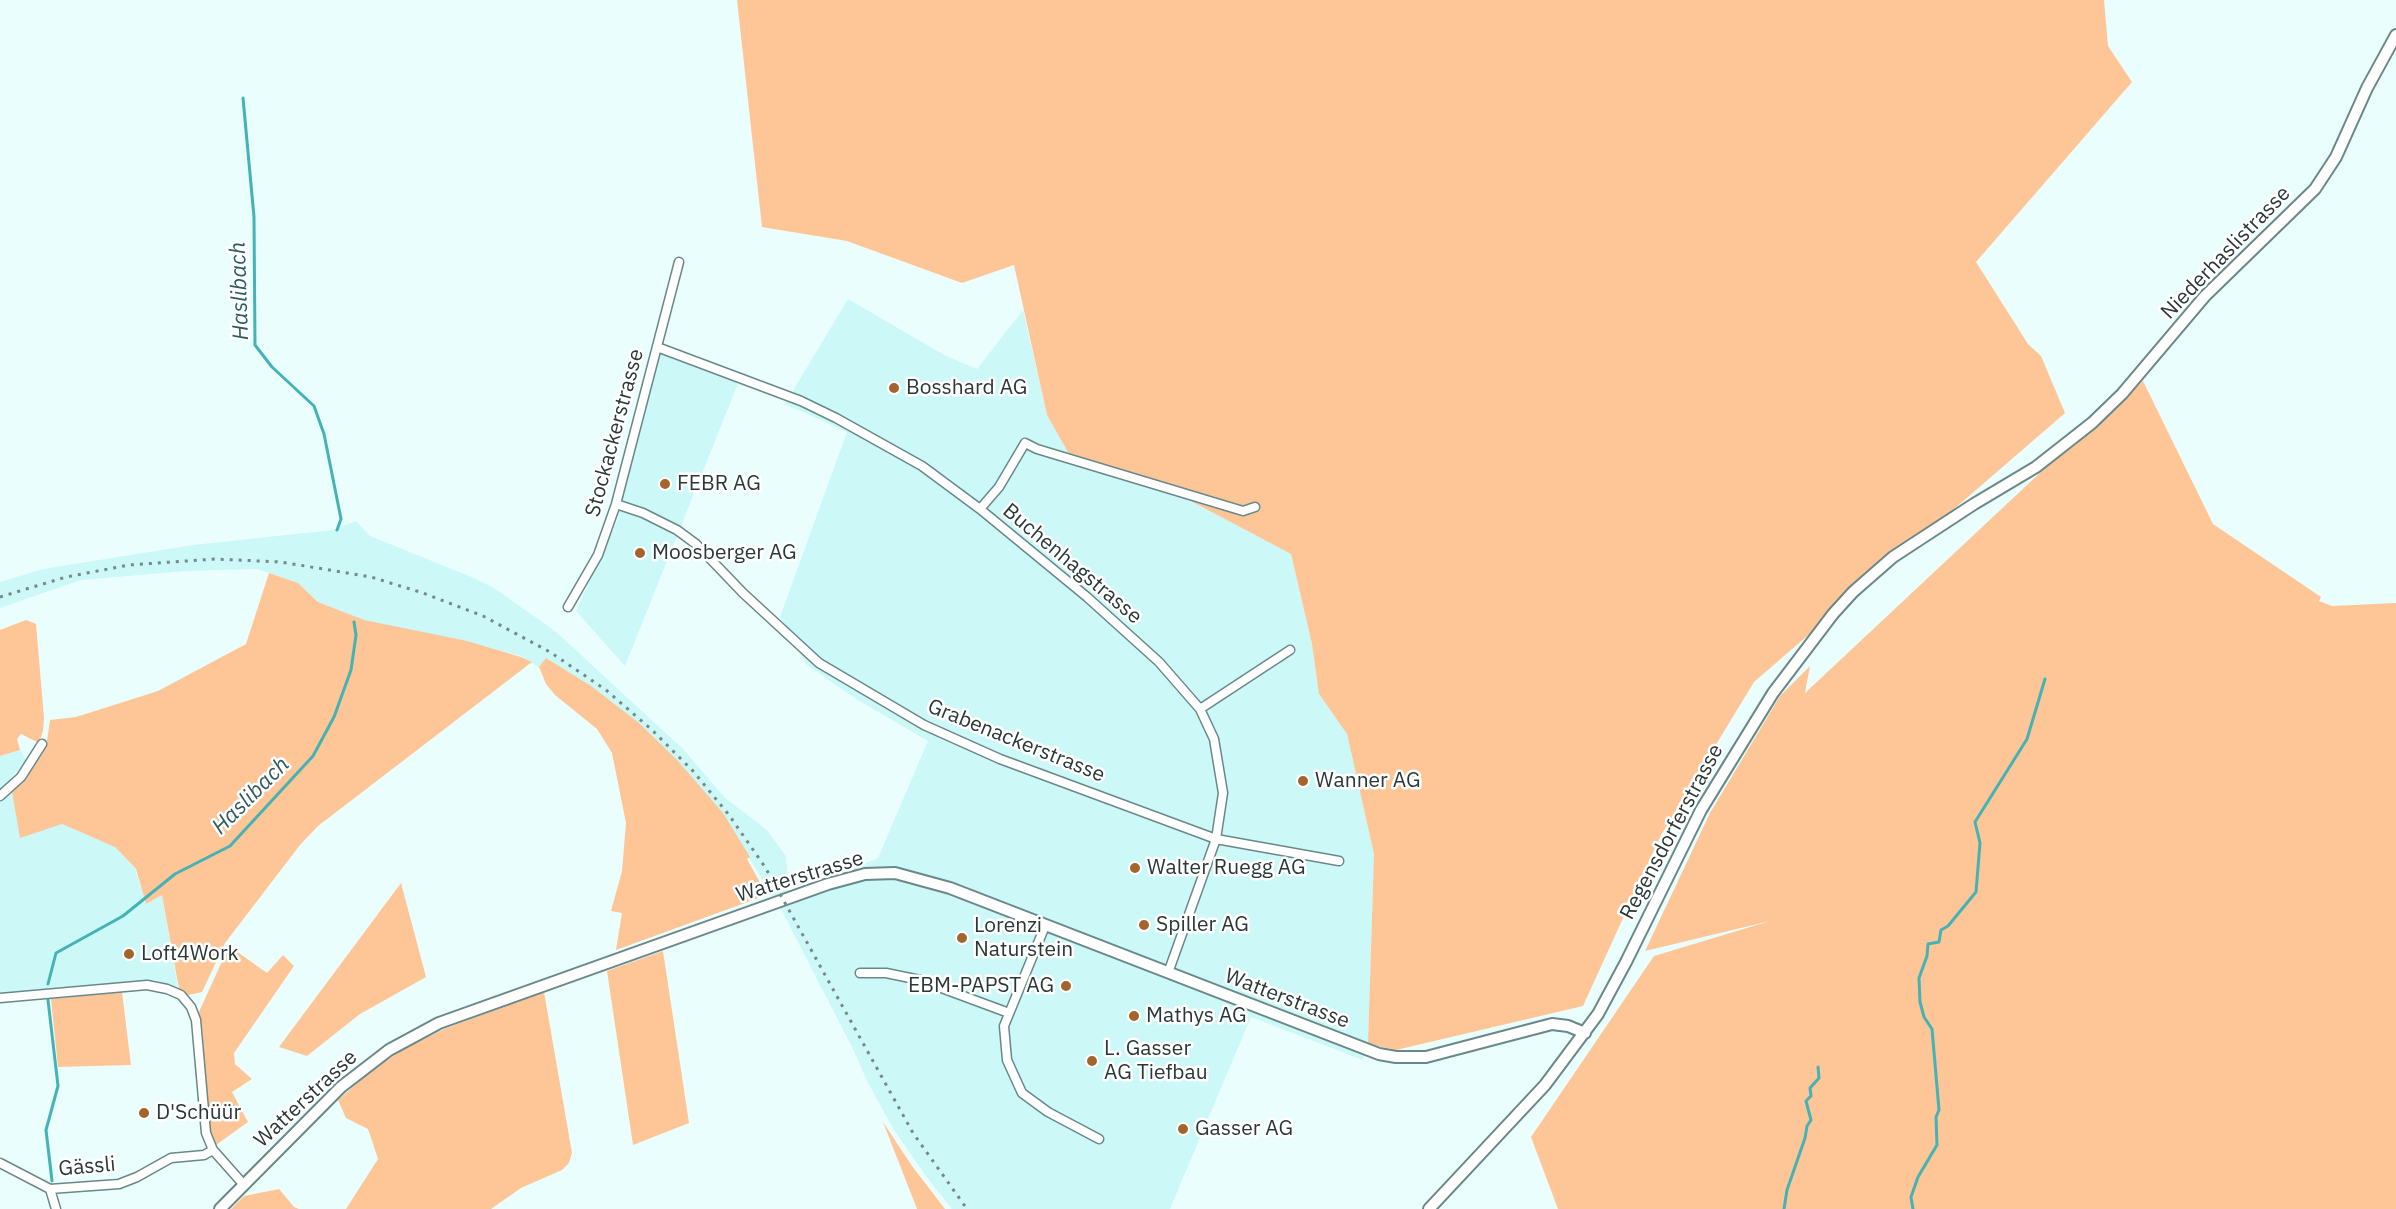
<!DOCTYPE html>
<html>
<head>
<meta charset="utf-8">
<style>
  body { margin:0 }
  canvas { display:block; background:#eafefe }
</style>
</head>
<body>
<canvas width="2396" height="1209"></canvas>
<script>
const ctx = document.querySelector('canvas').getContext('2d');
ctx.lineJoin = 'round';
function fill(path, color) {
  ctx.fillStyle = color;
  ctx.fill(path, 'evenodd');
}
function poly(rows) {
  const path = new Path2D();
  for (const r of rows) {
    path.moveTo(r[0], r[1]);
    for (let i = 2; i < r.length; i += 2) path.lineTo(r[i], r[i + 1]);
  }
  return path;
}
function trace(path, color, width, dash) {
  ctx.strokeStyle = color;
  ctx.lineWidth = width;
  ctx.lineCap = dash ? 'butt' : 'round';
  ctx.setLineDash(dash || []);
  ctx.stroke(path);
}
function label(font, color, halo, rows, align = 'center') {
  ctx.font = font + ' "IBM Plex Sans",sans-serif';
  ctx.lineWidth = 5;
  ctx.setLineDash([]);
  ctx.textBaseline = 'middle';
  ctx.strokeStyle = halo;
  ctx.fillStyle = color;
  for (const [text, x, y, turn = 0] of rows) {
    ctx.save();
    ctx.translate(x, y);
    ctx.rotate((+turn || 0) * Math.PI / 180);
    ctx.textAlign = isNaN(turn) ? turn : align;
    if (halo) ctx.strokeText(text, 0, 0);
    ctx.fillText(text, 0, 0);
    ctx.restore();
  }
}
fill(poly([
  [848,299,946,356,977,369,1023,310,1047,415,1074,463,1189,500,1291,554,1312,644,1319,694,1347,734,1374,854,1368,1044,1363,1060,1251,1017,1170,1209,952,1209,926,1176,894,1130,867,1081,853,1049,782,911,722,815,567,685,521,656,467,642,363,620,319,602,299,584,258,569,187,571,81,580,0,608,0,582,43,569,193,545,333,530,356,521,370,536,474,578,494,588,555,631,683,749,725,798,766,829,786,856,789,891,843,873,878,858,928,741,856,699,806,664,780,617,847,432,785,404],
  [660,352,739,381,625,666,576,611,617,521],
  [21,750,26,761,10,779,20,837,62,824,115,847,135,869,146,904,162,895,178,988,155,980,0,993,0,756]
]), '#ccf8f8');
fill(poly([
  [737,0,2104,0,2108,46,2132,82,1976,262,2028,344,2041,356,2065,413,1754,682,1661,835,1583,1006,1396,1050,1368,1044,1374,854,1347,734,1319,694,1312,644,1291,554,1189,500,1074,463,1047,415,1014,265,962,283,847,241,762,227],
  [2143,381,2213,524,2321,597,2319,601,2332,606,2396,603,2396,1209,1558,1209,1531,1137,1654,956,1770,921,1645,951,1710,813,1780,696,1810,666,1805,693,2042,471],
  [269,573,298,583,318,602,364,620,467,641,521,657,532,662,318,826,300,845,225,943,202,992,189,995,179,989,162,895,146,904,136,869,115,847,62,824,20,838,12,792,25,779,47,741,50,720,76,717,158,691,246,644],
  [26,620,36,624,44,718,43,731,39,743,21,734,17,739,20,750,0,756,0,630],
  [546,658,591,686,639,723,678,761,723,813,750,857,747,859,767,895,616,950,622,913,611,911,622,871,626,823,612,753,597,729,555,695,546,684,539,667],
  [401,883,426,977,360,1014,307,1056,279,1047],
  [229,946,267,973,283,955,294,966,234,1053,235,1064,252,1079,232,1092,248,1122,216,1145,209,1130,202,1025,198,1014],
  [663,951,689,1123,633,1145,607,971],
  [122,992,131,1065,58,1067,51,999],
  [544,992,572,1153,569,1163,562,1170,521,1188,491,1209,346,1209,378,1159,368,1129,346,1118,338,1100,372,1070,404,1049,444,1029],
  [883,1122,912,1166,945,1209,917,1209],
  [279,1189,294,1207,299,1209,231,1209,244,1196]
]), '#fec597');
trace(poly([
  [243,98,254,217,255,345,272,367,314,406,324,434,341,519,337,530],
  [48,984,56,953,123,916,175,874,230,846,313,756,334,717,351,670,356,635,354,622],
  [48,1000,58,1086,46,1130,52,1181],
  [1784,1209,1787,1190,1805,1138,1807,1126,1811,1120,1806,1101,1811,1096,1810,1088,1819,1078,1818,1067],
  [1913,1209,1911,1197,1918,1177,1937,1145,1936,1117,1939,1110,1932,1029,1924,1017,1920,1002,1919,978,1927,956,1928,944,1939,942,1941,930,1948,926,1976,892,1980,843,1975,822,2027,739,2045,679]
]), '#45b3b5', 3);
const minor = poly([
  [657,347,801,401,836,418,922,466,980,509,1087,597,1159,662,1200,709,1214,739,1223,793,1216,839,1168,973],
  [616,504,643,513,677,530,696,544,743,593,819,663,924,725,1000,759,1216,839,1339,861],
  [980,509,999,487,1025,443,1037,449,1243,511,1255,507],
  [568,607,598,555,616,504,679,262],
  [1200,709,1290,650],
  [0,796,21,777,42,744],
  [1045,926,1004,1026,1007,1060,1022,1093,1048,1112,1099,1139],
  [860,973,886,973,920,980,1009,1013],
  [0,998,147,985,167,989,181,995,191,1007,196,1020,206,1133,213,1150,244,1185],
  [0,1163,50,1189,119,1184,137,1177,171,1158,204,1155,213,1150],
  [50,1189,56,1209]
]);
const tertiary = poly([
  [220,1209,341,1087,389,1050,439,1023,828,884,865,874,895,873,950,888,1379,1054,1396,1057,1426,1057,1552,1024,1568,1026,1585,1033],
  [1429,1209,1545,1085,1598,1014,1626,962,1701,810,1773,693,1833,614,1853,592,1893,557,1974,504,2036,467,2092,423,2122,394,2205,296,2315,189,2336,157,2367,88,2396,35]
]);
trace(minor, '#6a8889', 11);
trace(tertiary, '#6a8889', 14);
trace(minor, '#fff', 8);
trace(tertiary, '#fff', 10);
trace(poly([
  [0,597,66,577,129,565,215,559,281,562,371,577,423,593,483,616,550,652,606,690,652,730,693,771,729,815,765,867,913,1133,967,1209]
]), '#788888', 3, [3, 6]);
for (const [x, y, r, color] of [
  [894,388,6,"#a4652d"],
  [665,484,6,"#a4652d"],
  [640,553,6,"#a4652d"],
  [1303,781,6,"#a4652d"],
  [1135,868,6,"#a4652d"],
  [1144,925,6,"#a4652d"],
  [962,938,6,"#a4652d"],
  [129,954,6,"#a4652d"],
  [1066,986,6,"#a4652d"],
  [1134,1016,6,"#a4652d"],
  [1092,1061,6,"#a4652d"],
  [144,1113,6,"#a4652d"],
  [1183,1129,6,"#a4652d"]
]) {
  const dot = new Path2D();
  dot.arc(x, y, r, 0, 2 * Math.PI);
  ctx.fillStyle = color;
  ctx.fill(dot);
  trace(dot, '#fff', 2);
}
label('21px', '#2a3737', '#fff', [
  ["Niederhaslistrasse",2226,253,-46],
  ["Stockackerstrasse",615,433,-75],
  ["Buchenhagstrasse",1072,564,40],
  ["Grabenackerstrasse",1016,741,22],
  ["Regensdorferstrasse",1672,832,-62],
  ["Watterstrasse",800,877,-17],
  ["Watterstrasse",1287,999,21],
  ["Watterstrasse",306,1099,-43],
  ["Gässli",87,1167,-5]
]);
label('21px', '#2a3737', '#fff', [
  ["Bosshard AG",906,388],
  ["FEBR AG",677,484],
  ["Moosberger AG",652,553],
  ["Wanner AG",1315,781],
  ["Walter Ruegg AG",1147,868],
  ["Spiller AG",1156,925],
  ["Lorenzi",974,926],
  ["Naturstein",974,950],
  ["Loft4Work",141,954],
  ["EBM-PAPST AG",1054,986,"right"],
  ["Mathys AG",1146,1016],
  ["L. Gasser",1104,1049],
  ["AG Tiefbau",1104,1073],
  ["D'Schüür",156,1113],
  ["Gasser AG",1195,1129]
], 'left');
label('italic 22px', '#2c5b5c', '#fff', [
  ["Haslibach",240,291,-92],
  ["Haslibach",251,796,-45]
]);
</script>
</body>
</html>
